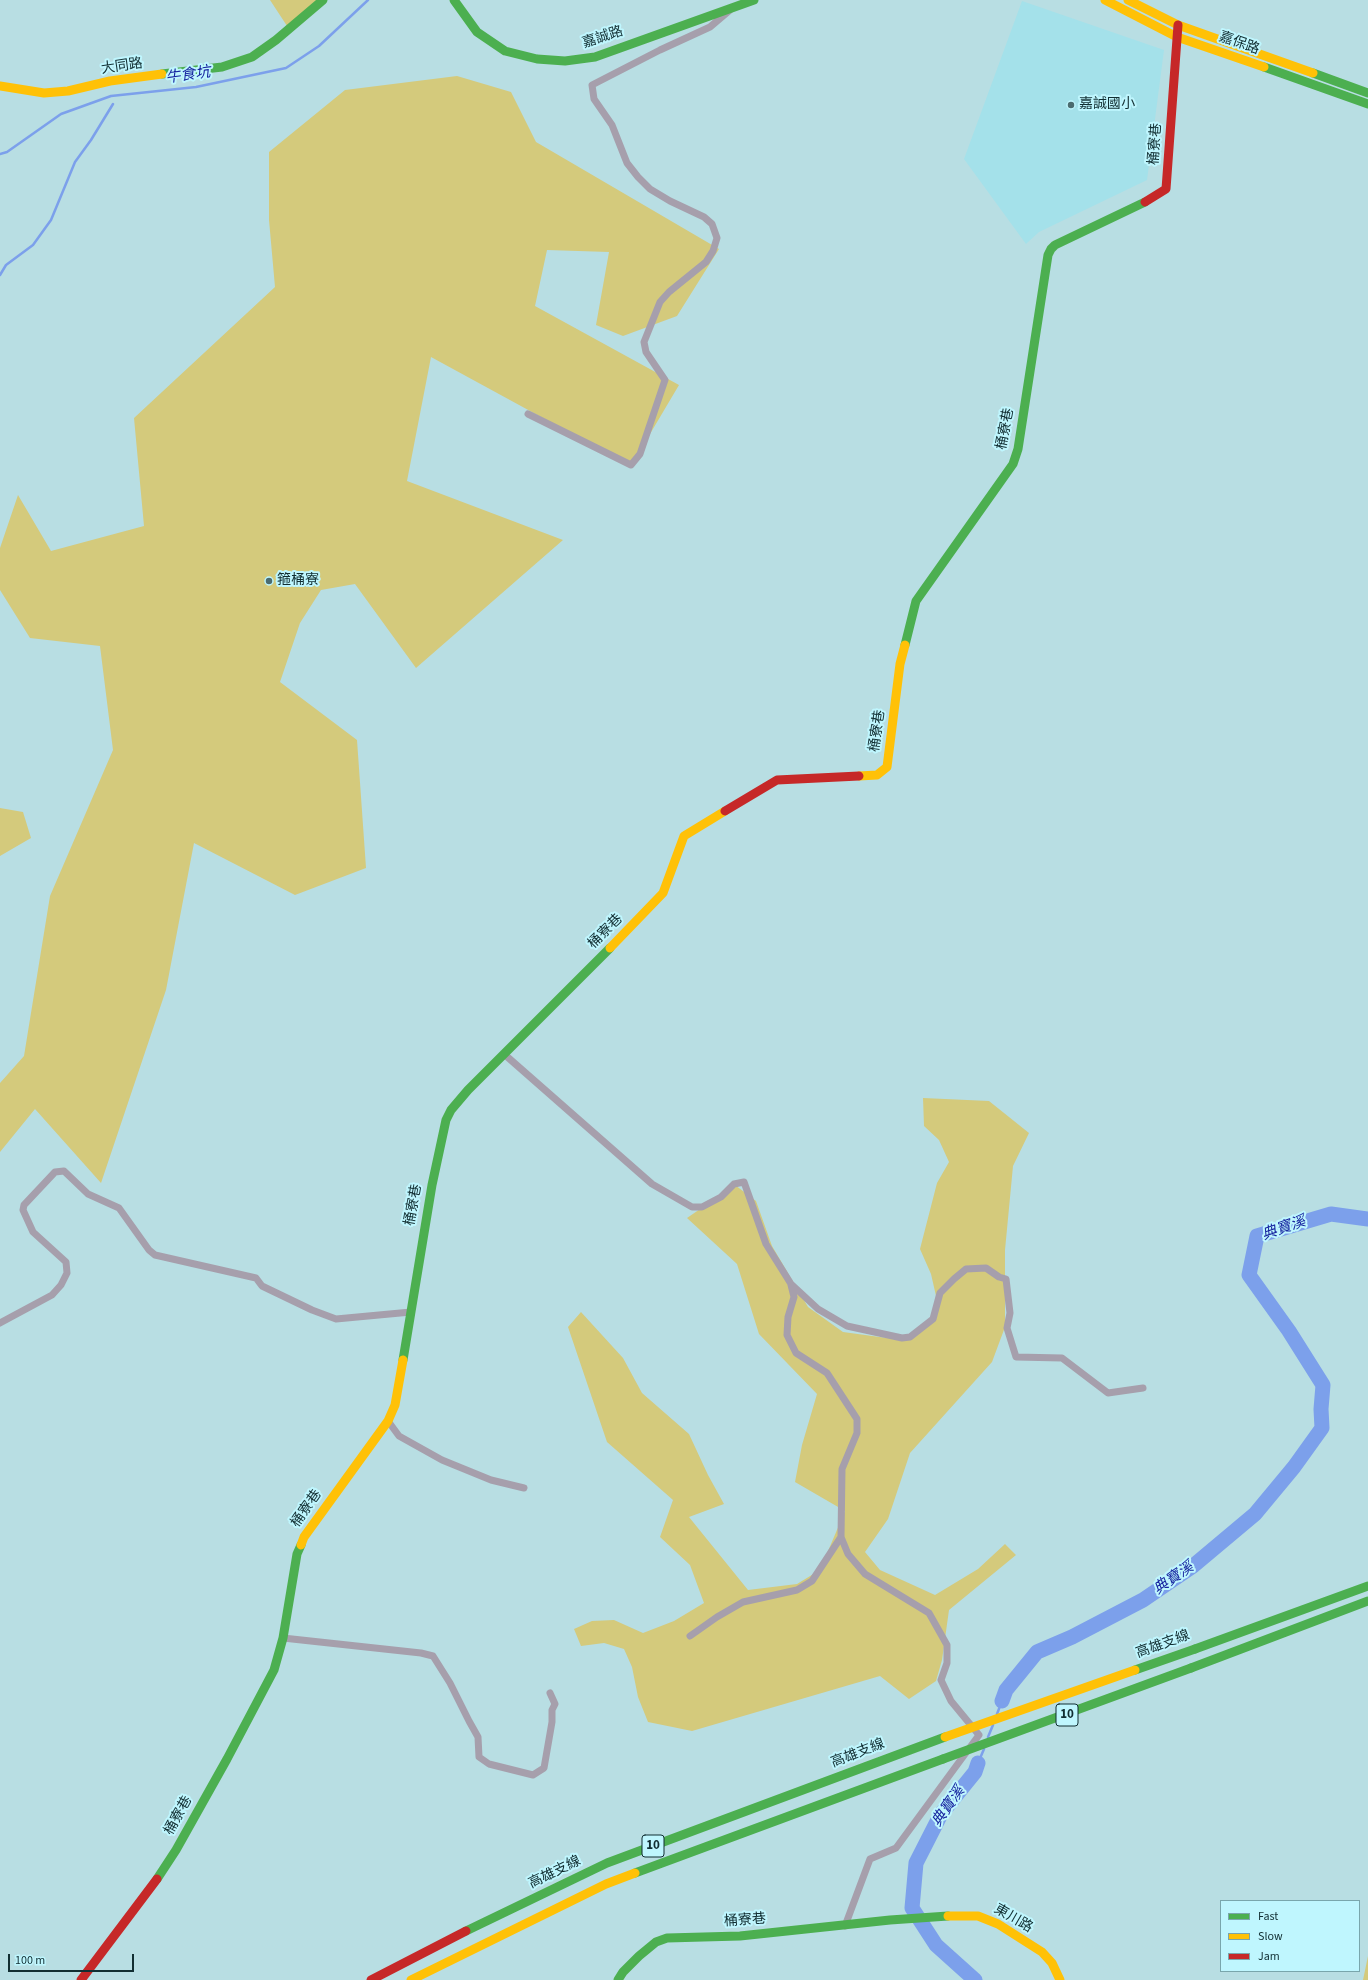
<!DOCTYPE html>
<html>
<head>
<meta charset="utf-8">
<style>
  body { margin:0 }
  #map { position:relative; width:1368px; height:1980px; overflow:hidden; background:#b8dee3; font-family:"Source Sans 3",sans-serif }
  canvas { display:block }
  .legend { position:absolute; left:1220px; top:1900px; width:140px; height:72px; box-sizing:border-box; background:#bff6fe; border:1px solid #79a6ac; margin:0; padding:5px 7px; list-style:none; font-size:12px; color:#112e32 }
  .legend li { display:flex; align-items:center; gap:8px; height:20px }
  .legend b { width:20px; border:1px solid #79a6ac }
  .scale { position:absolute; left:8px; top:1954px; width:126px; height:18px; box-sizing:border-box; border:2px solid #112e32; border-top:0; padding-left:5px; font-size:12px; line-height:14px; white-space:nowrap; color:#112e32; -webkit-text-stroke:3px #bff6fe; paint-order:stroke }
</style>
</head>
<body>
<div id="map">
<canvas width="1368" height="1980"></canvas>
<ul class="legend">
<li><b style="height:5px;background:#4caf50"></b>Fast</li>
<li><b style="height:5px;background:#ffc107"></b>Slow</li>
<li><b style="height:5px;background:#c62828"></b>Jam</li>
</ul>
<div class="scale">100 m</div>
</div>
<script>
const ctx = document.querySelector('canvas').getContext('2d');
ctx.lineJoin = 'round';
function fill(path, color) {
  ctx.fillStyle = color;
  ctx.fill(path, 'evenodd');
}
function poly(rows) {
  const path = new Path2D();
  for (const r of rows) {
    path.moveTo(r[0], r[1]);
    for (let i = 2; i < r.length; i += 2) path.lineTo(r[i], r[i + 1]);
  }
  return path;
}
function trace(path, color, width, dash) {
  ctx.strokeStyle = color;
  ctx.lineWidth = width;
  ctx.lineCap = dash ? 'butt' : 'round';
  ctx.setLineDash(dash || []);
  ctx.stroke(path);
}
function label(font, color, halo, rows, align = 'center') {
  ctx.font = font + ' "Source Sans 3","Noto Sans TC",sans-serif';
  ctx.lineWidth = 4;
  ctx.setLineDash([]);
  ctx.textBaseline = 'middle';
  ctx.strokeStyle = halo;
  ctx.fillStyle = color;
  for (const [text, x, y, turn = 0] of rows) {
    ctx.save();
    ctx.translate(x, y);
    ctx.rotate((+turn || 0) * Math.PI / 180);
    ctx.textAlign = isNaN(turn) ? turn : align;
    if (halo) ctx.strokeText(text, 0, 0);
    ctx.fillText(text, 0, 0);
    ctx.restore();
  }
}
fill(poly([
  [1022,1,1164,50,1147,180,1039,232,1026,244,964,159]
]), '#a4e1ea');
fill(poly([
  [270,0,326,0,289,29],
  [457,76,511,92,536,142,719,249,677,316,623,336,596,325,609,252,547,250,535,306,679,385,631,466,431,357,407,481,563,540,416,668,355,584,321,590,300,623,280,682,357,740,366,868,295,895,194,843,166,990,101,1183,35,1109,0,1152,0,1083,24,1056,50,896,113,750,100,646,30,638,0,590,0,548,18,495,51,551,144,526,134,418,275,287,269,220,269,152,345,90],
  [0,808,23,812,31,838,0,856],
  [923,1098,989,1101,1029,1133,1013,1166,1005,1250,1005,1327,992,1362,910,1453,888,1519,865,1552,880,1570,935,1595,978,1569,1005,1544,1016,1555,949,1610,942,1660,936,1681,909,1699,880,1676,692,1731,648,1722,638,1697,632,1667,624,1649,604,1643,581,1646,574,1629,592,1621,614,1620,643,1633,674,1621,704,1603,690,1565,660,1537,673,1500,607,1442,568,1327,581,1312,623,1358,642,1393,689,1434,708,1475,724,1504,689,1517,748,1590,797,1584,820,1570,845,1511,795,1482,802,1445,817,1394,759,1334,737,1264,687,1218,735,1185,756,1201,772,1246,808,1307,843,1332,887,1338,917,1334,939,1309,931,1274,920,1249,937,1183,949,1162,939,1140,924,1126],
  [1368,1956,1368,1980,1363,1980]
]), '#d4ca7c');
trace(poly([
  [0,154,7,152,61,114,111,96,196,87,286,68,319,46,368,0],
  [0,275,6,265,33,245,51,220,75,162,91,140,113,104],
  [997,1714,1002,1701],
  [988,1737,993,1725],
  [978,1763,984,1749]
]), '#7ca0eb', 2.5);
trace(poly([
  [1002,1701,1006,1690,1037,1652,1072,1637,1143,1600,1193,1566,1255,1514,1294,1467,1322,1428,1321,1409,1323,1385,1289,1331,1249,1275,1257,1236,1331,1214,1368,1219],
  [975,1980,936,1945,912,1908,916,1863,941,1814,975,1772,978,1763]
]), '#7ca0eb', 15);
trace(poly([
  [528,414,631,465,640,454,665,380,646,352,644,342,660,302,669,292,706,262,713,251,717,238,712,224,704,217,670,201,650,189,638,177,627,163,612,125,594,99,592,85,660,50,710,27,730,10],
  [504,1054,652,1184,692,1207,702,1207,721,1197,734,1184,744,1182,766,1244,791,1284,818,1309,847,1326,902,1338,910,1337,933,1319,940,1293,954,1279,966,1269,986,1268,999,1277,1006,1279,1010,1313,1007,1328,1016,1357,1062,1358,1108,1393,1143,1388],
  [791,1285,794,1297,788,1317,787,1335,796,1353,827,1373,857,1419,857,1433,842,1469,841,1537,848,1554,865,1574,929,1613,947,1645,947,1663,941,1680,951,1701,979,1735,896,1848,870,1859,845,1926],
  [0,1323,52,1295,61,1285,67,1273,66,1262,33,1232,23,1210,24,1205,55,1172,64,1171,88,1194,119,1208,149,1250,155,1255,256,1278,262,1286,312,1310,336,1319,411,1312],
  [388,1421,399,1436,442,1460,491,1480,524,1488],
  [690,1636,717,1617,743,1602,797,1590,812,1581,841,1537],
  [283,1638,421,1653,433,1656,450,1683,469,1721,478,1737,479,1757,489,1764,533,1775,544,1768,552,1722,552,1710,555,1704,550,1693]
]), '#a69fac', 7);
trace(poly([
  [454,0,477,32,505,51,537,59,565,61,595,57,754,0],
  [1264,67,1368,104],
  [1313,73,1368,93],
  [162,74,222,67,252,57,276,40,323,0],
  [905,645,916,601,1013,464,1018,449,1048,255,1051,249,1055,245,1145,202],
  [403,1360,432,1185,446,1120,451,1110,468,1090,610,948],
  [1195,1649,1368,1586],
  [1191,1668,1368,1601],
  [635,1873,943,1759],
  [157,1879,176,1850,227,1759,274,1670,283,1638,297,1554,301,1545],
  [466,1931,607,1863,945,1737],
  [618,1980,623,1972,639,1956,656,1942,667,1938,740,1936,890,1920,948,1916]
]), '#4caf50', 9);
trace(poly([
  [1105,0,1177,37,1264,67],
  [1128,0,1178,25,1313,73],
  [0,86,44,93,68,91,110,81,162,74],
  [859,776,877,775,887,767,900,664,905,645],
  [610,948,663,893,684,836,725,811],
  [301,1545,304,1537,388,1421,395,1405,403,1360],
  [948,1916,978,1916,998,1924,1042,1952,1052,1963,1060,1980],
  [411,1980,606,1884,635,1873]
]), '#ffc107', 9);
trace(poly([
  [1145,202,1166,189,1178,25],
  [725,811,777,780,859,776],
  [81,1980,157,1879],
  [371,1980,466,1931]
]), '#c62828', 9);
trace(poly([
  [1135,1670,1195,1649],
  [943,1759,1191,1668]
]), '#4caf50', 9);
trace(poly([
  [945,1737,1135,1670]
]), '#ffc107', 9);
for (const [x, y, r, color] of [
  [1071,105,4,"#4b6c70"],
  [269,581,4,"#4b6c70"]
]) {
  const dot = new Path2D();
  dot.arc(x, y, r, 0, 2 * Math.PI);
  ctx.fillStyle = color;
  ctx.fill(dot);
  trace(dot, '#bff6fe', 1.5);
}
for (const [x, y, w] of [
  [1067,1715,22],
  [653,1846,22]
]) {
  const box = new Path2D();
  box.roundRect(x - w / 2, y - 11, w, 22, 3);
  ctx.fillStyle = '#bff6fe';
  ctx.fill(box);
  trace(box, '#112e32', 1);
}
label('bold 13px', '#112e32', null, [
  ["10",1067,1715],
  ["10",653,1846]
]);
label('14px', '#112e32', '#bff6fe', [
  ["嘉誠路",603,38,-18],
  ["嘉保路",1239,44,19],
  ["大同路",122,67,-8],
  ["桶寮巷",1156,144,-86],
  ["桶寮巷",1006,429,-79],
  ["桶寮巷",878,731,-82],
  ["桶寮巷",606,932,-45],
  ["桶寮巷",414,1205,-80],
  ["桶寮巷",307,1509,-55],
  ["高雄支線",1163,1645,-20],
  ["高雄支線",858,1754,-21],
  ["桶寮巷",179,1816,-61],
  ["高雄支線",555,1873,-26],
  ["東川路",1013,1919,30],
  ["桶寮巷",745,1921,-4]
]);
label('14px', '#112e32', '#bff6fe', [
  ["嘉誠國小",1079,105],
  ["箍桶寮",277,581]
], 'left');
label('italic 15px', '#1725a0', '#bff6fe', [
  ["牛食坑",188,76,-8],
  ["典寶溪",1284,1229,-19],
  ["典寶溪",1174,1579,-35],
  ["典寶溪",949,1807,-55]
]);
</script>
</body>
</html>
